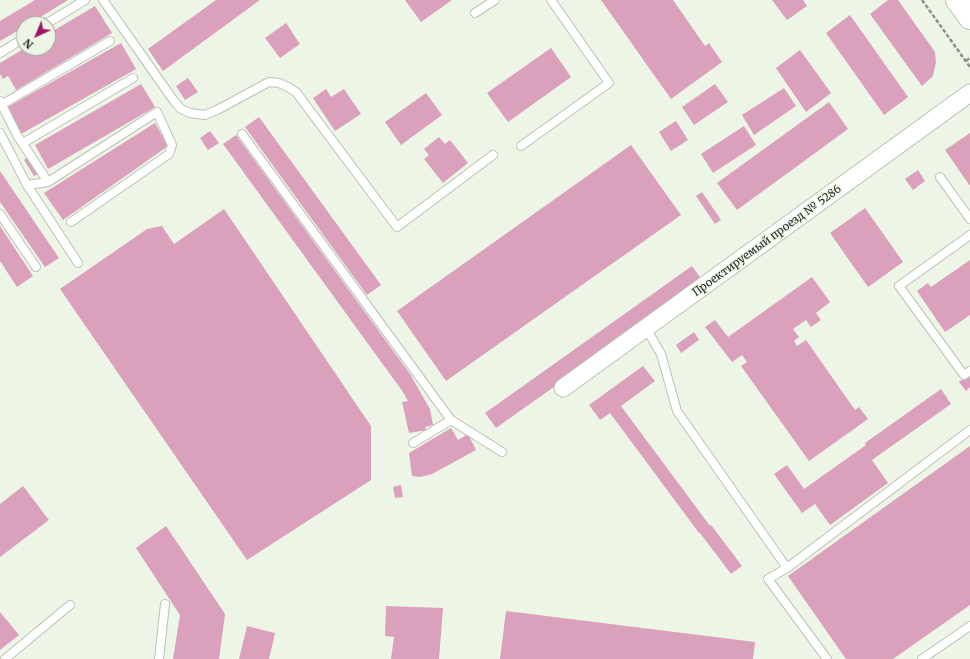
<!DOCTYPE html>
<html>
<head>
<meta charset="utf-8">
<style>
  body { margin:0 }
  #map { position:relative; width:970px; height:659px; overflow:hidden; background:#edf5e7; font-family:Merriweather,serif }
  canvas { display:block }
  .north { position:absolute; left:16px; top:16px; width:40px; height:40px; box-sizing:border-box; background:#edf5e7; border:1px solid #9ea499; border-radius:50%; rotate:224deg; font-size:11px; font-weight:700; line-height:16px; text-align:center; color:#282a25 }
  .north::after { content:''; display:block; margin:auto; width:14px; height:18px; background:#9c1667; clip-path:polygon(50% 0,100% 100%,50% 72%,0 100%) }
</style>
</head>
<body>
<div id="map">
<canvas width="970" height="659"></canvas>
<div class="north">N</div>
</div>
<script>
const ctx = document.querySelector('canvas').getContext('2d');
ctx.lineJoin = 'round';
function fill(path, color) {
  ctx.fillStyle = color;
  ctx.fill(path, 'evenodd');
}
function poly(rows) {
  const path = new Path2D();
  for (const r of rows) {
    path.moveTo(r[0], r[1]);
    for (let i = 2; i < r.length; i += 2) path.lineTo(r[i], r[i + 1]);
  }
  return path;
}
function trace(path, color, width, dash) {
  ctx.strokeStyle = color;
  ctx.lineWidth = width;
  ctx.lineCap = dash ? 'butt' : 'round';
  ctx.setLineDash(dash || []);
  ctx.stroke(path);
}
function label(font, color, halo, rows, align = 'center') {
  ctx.font = font + ' Merriweather,serif';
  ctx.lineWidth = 3;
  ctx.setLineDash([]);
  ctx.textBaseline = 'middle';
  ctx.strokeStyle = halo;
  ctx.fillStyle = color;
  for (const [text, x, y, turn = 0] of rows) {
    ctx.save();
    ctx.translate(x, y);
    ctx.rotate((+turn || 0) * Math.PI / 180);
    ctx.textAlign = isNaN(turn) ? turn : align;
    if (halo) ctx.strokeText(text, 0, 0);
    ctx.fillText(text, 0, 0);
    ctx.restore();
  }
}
fill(poly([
  [35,0,68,0,29,24,24,24,24,27,0,41,0,21],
  [216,0,260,0,163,71,148,49],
  [405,0,452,0,421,22],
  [601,0,673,0,705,46,709,43,722,62,671,99],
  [772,0,803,0,807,6,787,20],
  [888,0,898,0,935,52,936,62,933,76,922,86,870,14],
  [95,6,112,33,16,90,8,76,3,79,0,74,0,63,25,48,48,48,48,34],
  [850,15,908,97,884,115,826,33],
  [286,23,300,44,280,58,265,38],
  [121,43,136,69,21,134,6,108],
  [551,48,571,77,508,122,487,93],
  [800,50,831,93,806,112,776,68],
  [188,78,198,92,185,100,176,86],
  [141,84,155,107,48,169,35,145],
  [715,84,728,102,694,125,682,107],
  [784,88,796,106,754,135,742,115],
  [326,89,331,97,344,89,361,114,335,131,313,98],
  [426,93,442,115,401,145,385,122],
  [829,102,848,129,737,210,717,183],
  [259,117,381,285,367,295,245,127],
  [676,121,688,140,671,151,659,132],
  [155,123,168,146,63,220,44,193],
  [744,126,756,145,713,173,701,154],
  [210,131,219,143,208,150,200,138],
  [970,133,970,186,945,150],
  [236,135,410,374,430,409,433,425,425,427,426,430,409,433,402,402,408,401,403,392,223,144],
  [439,137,445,144,450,140,468,163,443,183,424,159,429,155,424,149],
  [631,145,681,215,446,381,397,311],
  [30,156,40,173,34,176,24,160],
  [918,170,925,181,913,190,905,179],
  [0,171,59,258,45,267,0,202],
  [702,192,721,220,715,224,696,196],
  [865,208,903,262,868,287,830,233],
  [224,209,371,426,371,480,247,560,60,289,147,229,162,226,174,244],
  [0,226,33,276,17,287,0,261],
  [970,260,970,315,945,332,917,291,928,283,931,287],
  [692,266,703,281,496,428,485,413],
  [812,277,830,302,816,313,821,320,811,327,806,320,793,329,799,337,794,341,797,346,806,340,855,410,859,407,868,419,809,461,741,366,747,362,742,355,732,362,705,327,715,320,728,337],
  [694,332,699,340,681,353,676,345],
  [643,366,655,381,621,406,710,526,711,525,742,566,731,574,700,533,699,533,610,413,600,420,589,405],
  [970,374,970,387,966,391,959,382],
  [941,389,951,404,872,460,888,483,830,525,815,504,802,513,774,474,787,465,804,489,866,445,865,443],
  [451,428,458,440,468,434,476,450,432,474,420,477,412,476,409,453],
  [970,446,970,605,893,659,846,659,788,576],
  [401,485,403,497,395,498,393,487],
  [23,486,49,520,0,557,0,504],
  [166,526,225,614,219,659,173,659,180,615,136,548],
  [386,606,443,608,439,659,391,659,394,637,385,636],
  [506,611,755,642,753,659,500,659],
  [0,612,19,635,0,650],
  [247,626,275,633,269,659,239,659]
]), '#dba0bb');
const lane = poly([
  [103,0,174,101,181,109,190,113,205,115,217,110,269,82,279,83,288,87,296,92,397,227,493,155],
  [475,13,495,0],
  [46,24,85,0],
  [0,53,24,38],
  [0,101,17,135,48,182,157,112,172,145,169,154,71,222],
  [1,105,110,41],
  [0,133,27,185,78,263],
  [242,134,451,420,502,452],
  [23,143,133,78],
  [521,146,609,83,551,0],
  [940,177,970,219],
  [27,185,48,182],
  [0,214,36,267],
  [970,235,899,286,964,375,970,371],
  [646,328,661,354,677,411,787,568,768,579,827,659],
  [413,443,451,420],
  [787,568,970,430],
  [5,659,70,605],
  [159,659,165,604],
  [922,659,970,626]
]);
const street = poly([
  [563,388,970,93]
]);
const secondary = poly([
  [957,0,970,18]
]);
trace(lane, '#bbc2b5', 10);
trace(street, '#bbc2b5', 19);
trace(secondary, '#bbc2b5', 24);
trace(poly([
  [922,0,970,67],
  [966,61,970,58]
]), '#8d9288', 2.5, [4, 2]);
trace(lane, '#fff', 8);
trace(street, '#fff', 17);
trace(secondary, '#fff', 22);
label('11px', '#282a25', '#edf5e7', [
  ["Проектируемый проезд № 5286",767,241,-36]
]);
</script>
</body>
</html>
